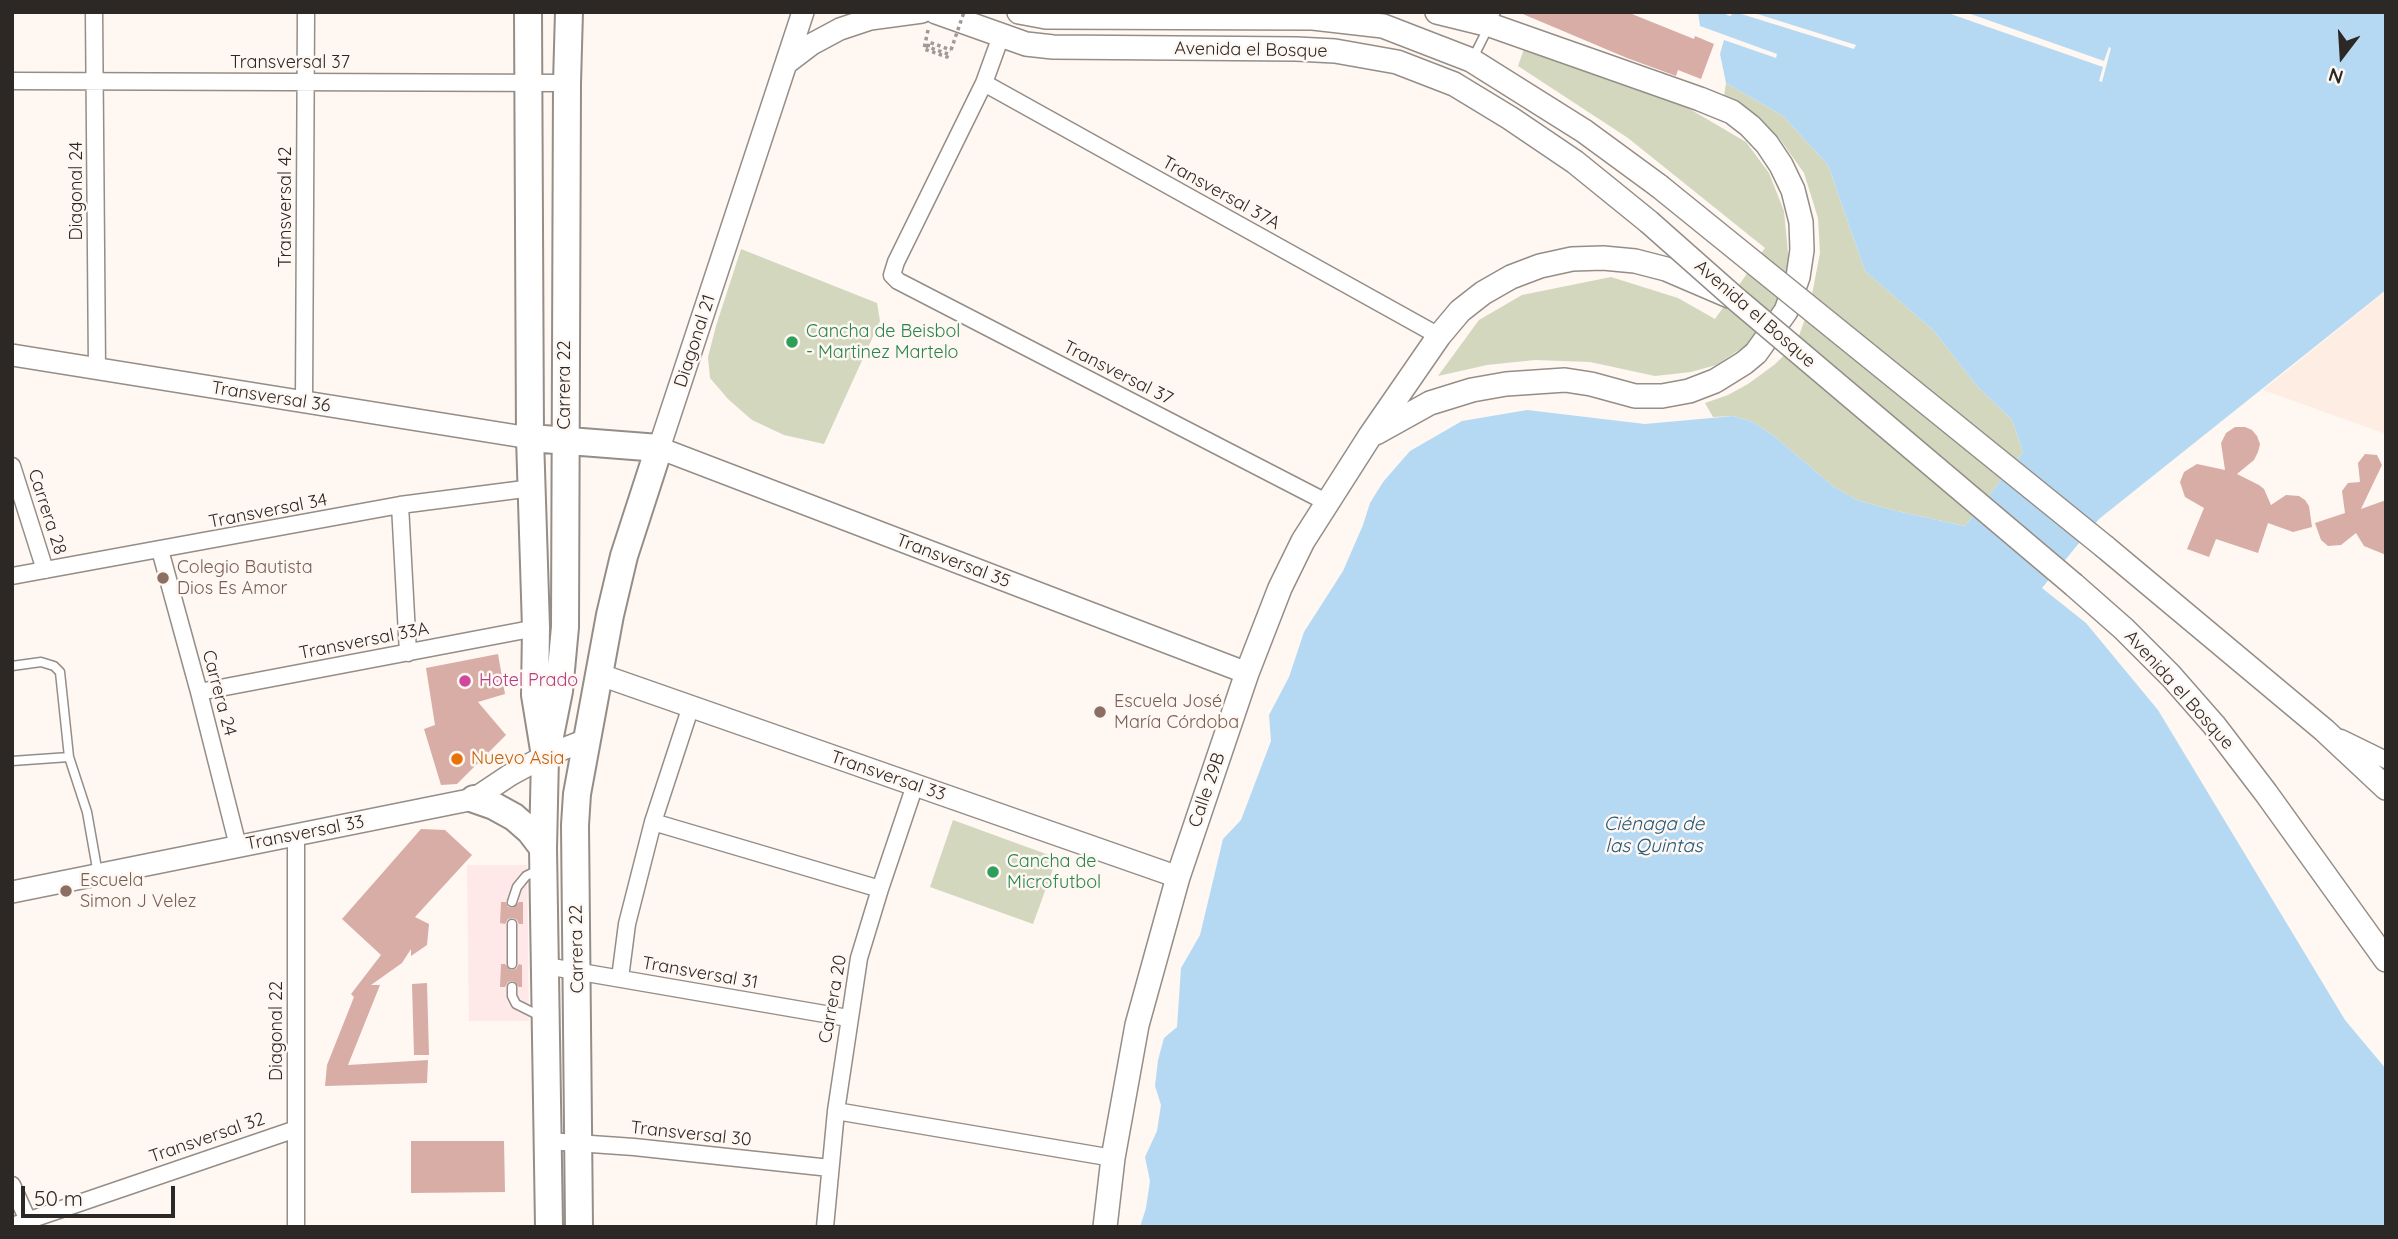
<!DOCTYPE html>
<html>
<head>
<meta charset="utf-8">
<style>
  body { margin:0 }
  #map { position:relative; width:2398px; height:1239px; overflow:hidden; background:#fef7f2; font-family:Quicksand,sans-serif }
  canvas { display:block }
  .frame { position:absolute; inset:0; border:14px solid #2c2826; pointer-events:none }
  .north { position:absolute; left:2307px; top:21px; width:70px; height:70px; -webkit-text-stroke:5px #fef7f2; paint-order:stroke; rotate:197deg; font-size:19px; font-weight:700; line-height:28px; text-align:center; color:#2c2826 }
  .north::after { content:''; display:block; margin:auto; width:24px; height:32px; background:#2c2826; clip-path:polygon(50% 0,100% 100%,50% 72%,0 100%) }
  .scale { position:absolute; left:21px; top:1186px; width:154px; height:32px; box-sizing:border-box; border:4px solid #2c2826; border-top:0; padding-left:9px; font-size:21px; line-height:24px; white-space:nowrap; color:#2c2826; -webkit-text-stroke:5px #fef7f2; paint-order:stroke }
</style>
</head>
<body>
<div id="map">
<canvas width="2398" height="1239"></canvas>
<div class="frame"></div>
<div class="north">N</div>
<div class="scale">50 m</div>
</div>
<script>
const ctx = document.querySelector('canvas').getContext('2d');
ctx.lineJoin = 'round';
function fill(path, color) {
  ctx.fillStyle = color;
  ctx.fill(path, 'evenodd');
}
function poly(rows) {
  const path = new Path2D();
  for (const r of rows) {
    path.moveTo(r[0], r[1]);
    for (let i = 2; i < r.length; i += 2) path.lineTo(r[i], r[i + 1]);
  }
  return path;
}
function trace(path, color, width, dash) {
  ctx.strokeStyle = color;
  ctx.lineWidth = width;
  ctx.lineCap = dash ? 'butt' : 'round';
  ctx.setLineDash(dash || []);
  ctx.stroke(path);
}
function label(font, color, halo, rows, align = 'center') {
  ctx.font = font + ' Quicksand,sans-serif';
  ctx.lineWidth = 5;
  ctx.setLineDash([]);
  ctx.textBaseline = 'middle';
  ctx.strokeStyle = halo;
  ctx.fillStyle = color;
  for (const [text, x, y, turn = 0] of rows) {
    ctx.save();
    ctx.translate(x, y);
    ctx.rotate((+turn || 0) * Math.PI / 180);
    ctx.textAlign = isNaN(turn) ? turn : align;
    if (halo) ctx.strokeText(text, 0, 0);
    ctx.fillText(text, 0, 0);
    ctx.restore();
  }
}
fill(poly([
  [467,865,527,865,529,1021,469,1021]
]), '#fee9e8');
fill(poly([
  [2386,290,2386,434,2263,390,2386,291]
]), '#feede2');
fill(poly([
  [1524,49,1688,108,1746,142,1769,173,1784,211,1789,263,1779,303,1748,344,1716,365,1691,372,1655,376,1590,362,1535,360,1487,365,1438,376,1479,320,1522,295,1611,277,1678,298,1715,319,1765,248,1628,138,1518,66],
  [1726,83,1783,116,1828,165,1865,271,1934,331,1976,385,2012,420,2023,452,1965,526,1892,510,1857,500,1834,487,1774,436,1753,422,1733,416,1713,417,1705,403,1728,395,1748,384,1774,365,1796,344,1810,305,1820,253,1818,218,1804,173,1779,138,1745,108,1724,96],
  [741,249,877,303,880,321,824,444,784,435,752,420,728,399,710,378,708,357,716,326],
  [953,820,1057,858,1033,924,930,887]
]), '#d3d7be');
fill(poly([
  [1698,12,1720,12,1730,16,1735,12,1854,49,1856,45,1751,12,1945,12,2103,67,2099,81,2102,82,2111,48,2109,47,2104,61,1965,12,2386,12,2386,290,2099,519,2042,588,2086,623,2158,710,2345,1020,2386,1069,2386,1227,1140,1227,1146,1208,1150,1181,1145,1157,1157,1131,1161,1105,1155,1086,1158,1060,1164,1038,1177,1027,1181,968,1200,935,1223,839,1241,820,1271,741,1269,715,1289,677,1304,632,1343,571,1363,525,1370,503,1383,482,1410,451,1462,421,1527,410,1645,424,1733,416,1753,422,1774,436,1834,487,1857,500,1892,510,1965,526,2023,452,2012,420,1976,385,1934,331,1865,271,1828,165,1783,116,1726,83,1720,54,1724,40,1776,58,1777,54,1700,26]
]), '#b6d9f3');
fill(poly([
  [1518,12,1627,12,1694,39,1695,36,1714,44,1701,79,1678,70,1676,76,1627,58],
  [2235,427,2245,427,2252,430,2257,436,2260,444,2258,452,2254,460,2237,474,2259,485,2264,489,2271,505,2286,495,2299,496,2305,500,2309,506,2312,527,2293,532,2268,523,2258,553,2216,539,2209,557,2187,549,2204,508,2185,497,2180,482,2184,472,2197,464,2225,470,2221,443,2226,433],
  [2365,454,2377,455,2382,465,2361,509,2386,500,2386,555,2364,546,2356,533,2341,545,2328,546,2321,540,2315,523,2345,513,2342,491,2348,483,2360,482,2358,463],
  [498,654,505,694,478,702,506,735,457,784,441,785,424,729,435,725,426,668],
  [421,829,445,830,472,855,415,917,429,924,427,945,411,956,411,949,402,963,371,985,380,985,348,1065,428,1060,427,1083,325,1086,327,1065,354,997,351,994,381,955,342,919],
  [501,902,506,902,508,907,513,908,519,902,523,902,523,924,519,924,517,920,513,918,508,919,505,924,500,923],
  [501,964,505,964,511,970,516,969,519,964,522,965,522,987,519,987,513,981,508,982,505,987,500,987],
  [427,983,429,1055,414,1055,412,984],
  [411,1141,504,1141,505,1192,411,1193]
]), '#d8ada6');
const service = poly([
  [1473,58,1496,12],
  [12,666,41,662,54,666,60,672,69,757,87,812,98,874],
  [12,761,69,757],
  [512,902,517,887,526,876,540,869],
  [512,924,512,964],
  [512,987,512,996,516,1004,540,1016]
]);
const minor = poly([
  [94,12,97,369],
  [1001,36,984,83,896,262,892,275,898,281,1328,503],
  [12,81,567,83],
  [984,83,1439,336],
  [304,402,306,12],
  [12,466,45,570],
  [400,505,408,653],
  [160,550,199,692,238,846],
  [12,576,400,505,532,488],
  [199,692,536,628],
  [2341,738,2386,760],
  [653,822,691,706],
  [546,966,848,1018],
  [620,978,627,924,653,822,880,889],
  [836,1111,1113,1158],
  [548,1141,634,1147,830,1168],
  [12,1185,31,1227],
  [12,1226,296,1129],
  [296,1227,296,834],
  [825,1227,836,1111,859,958,880,889,915,785]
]);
const tertiary = poly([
  [803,12,659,448,1247,673],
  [787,63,812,44,840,29,870,19,922,12],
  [12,355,530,438],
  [598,674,1178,877],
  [12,892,474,799,510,775,545,756,586,740]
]);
const secondary = poly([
  [936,12,1026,44,1053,47,1296,49,1335,51,1397,62,1454,84,1510,118,1575,162,1649,222],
  [1019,12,1046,17,1313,18,1383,26,1471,60,1584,131,1659,186],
  [1376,433,1430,403,1472,390,1506,384,1565,380,1591,384,1635,396,1662,396,1689,391,1715,381,1744,363,1756,353,1786,311,1798,277,1802,250,1801,222,1793,190,1781,165,1767,144,1750,126,1732,112,1700,99,1490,25,1437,12],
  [2105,547,2324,730,2386,788],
  [2074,585,2124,629,2171,676,2214,725,2266,793,2386,960],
  [1105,1227,1113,1158,1137,1025,1178,877,1247,673,1280,588,1303,541,1370,436,1439,336,1460,311,1483,293,1511,277,1540,266,1572,259,1603,258,1635,261,1666,269,1729,296]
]);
const primary = poly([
  [528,12,530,438,536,628,535,695,545,756,543,848,549,1227],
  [530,438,659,448,624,556,610,615,577,794,575,825,579,1227],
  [549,741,559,691,565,627,567,83,569,12],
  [474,799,494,806,514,817,530,831,543,848]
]);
trace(service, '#958d87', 11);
trace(minor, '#958d87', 19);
trace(tertiary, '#958d87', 24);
trace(secondary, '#958d87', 26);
trace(primary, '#958d87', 30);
trace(poly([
  [928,30,924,49,947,57,948,54],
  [948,54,928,47,929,42,951,50]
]), '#9f9a96', 3.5, [3.5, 3.5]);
trace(service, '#fff', 8);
trace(minor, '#fff', 16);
trace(tertiary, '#fff', 21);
trace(secondary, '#fff', 23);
trace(primary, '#fff', 26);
const secondaryBridge = poly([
  [1659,186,2105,547],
  [1649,222,1736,299,2074,585]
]);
trace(secondaryBridge, '#958d87', 26, []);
trace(poly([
  [951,50,964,12]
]), '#9f9a96', 3.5, [3.5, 3.5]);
trace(secondaryBridge, '#fff', 23);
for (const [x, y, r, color] of [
  [792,342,7,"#2e9e5b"],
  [163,578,7,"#8d6e63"],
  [465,681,7,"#d1479c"],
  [1100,712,7,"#8d6e63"],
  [457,759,7,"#e8710a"],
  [993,872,7,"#2e9e5b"],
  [66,891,7,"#8d6e63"]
]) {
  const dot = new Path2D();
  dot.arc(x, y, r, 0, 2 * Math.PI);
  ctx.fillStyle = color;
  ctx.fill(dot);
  trace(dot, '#fef7f2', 2.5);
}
label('18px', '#2c2826', '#fef7f2', [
  ["Avenida el Bosque",1251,50,1],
  ["Transversal 37",290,63],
  ["Diagonal 24",77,191,-90],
  ["Transversal 37A",1221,193,29],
  ["Transversal 42",286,207,-90],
  ["Avenida el Bosque",1755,314,41],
  ["Diagonal 21",695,341,-72],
  ["Transversal 37",1118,373,27],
  ["Carrera 22",565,385,-90],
  ["Transversal 36",271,397,9],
  ["Transversal 34",268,511,-11],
  ["Carrera 28",47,512,72],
  ["Transversal 35",953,561,21],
  ["Transversal 33A",364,641,-11],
  ["Avenida el Bosque",2179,690,48],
  ["Carrera 24",219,693,75],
  ["Transversal 33",888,776,19],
  ["Calle 29B",1207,790,-71],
  ["Transversal 33",305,833,-11],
  ["Carrera 22",577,949,-91],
  ["Transversal 31",700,973,10],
  ["Carrera 20",833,999,-80],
  ["Diagonal 22",277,1031,-90],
  ["Transversal 30",691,1134,6],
  ["Transversal 32",207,1138,-19]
]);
label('18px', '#27864d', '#fef7f2', [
  ["Cancha de Beisbol",806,332],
  ["- Martinez Martelo",806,353],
  ["Cancha de",1007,862],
  ["Microfutbol",1007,883]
], 'left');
label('18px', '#785e54', '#fef7f2', [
  ["Colegio Bautista",177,568],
  ["Dios Es Amor",177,589],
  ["Escuela José",1114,702],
  ["María Córdoba",1114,723],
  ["Escuela",80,881],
  ["Simon J Velez",80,902]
], 'left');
label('18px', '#b23c85', '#fef7f2', [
  ["Hotel Prado",479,681]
], 'left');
label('18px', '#c56008', '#fef7f2', [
  ["Nuevo Asia",471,759]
], 'left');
label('italic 19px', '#22597c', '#fef7f2', [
  ["Ciénaga de",1654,824],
  ["las Quintas",1654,846]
]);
</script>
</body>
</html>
